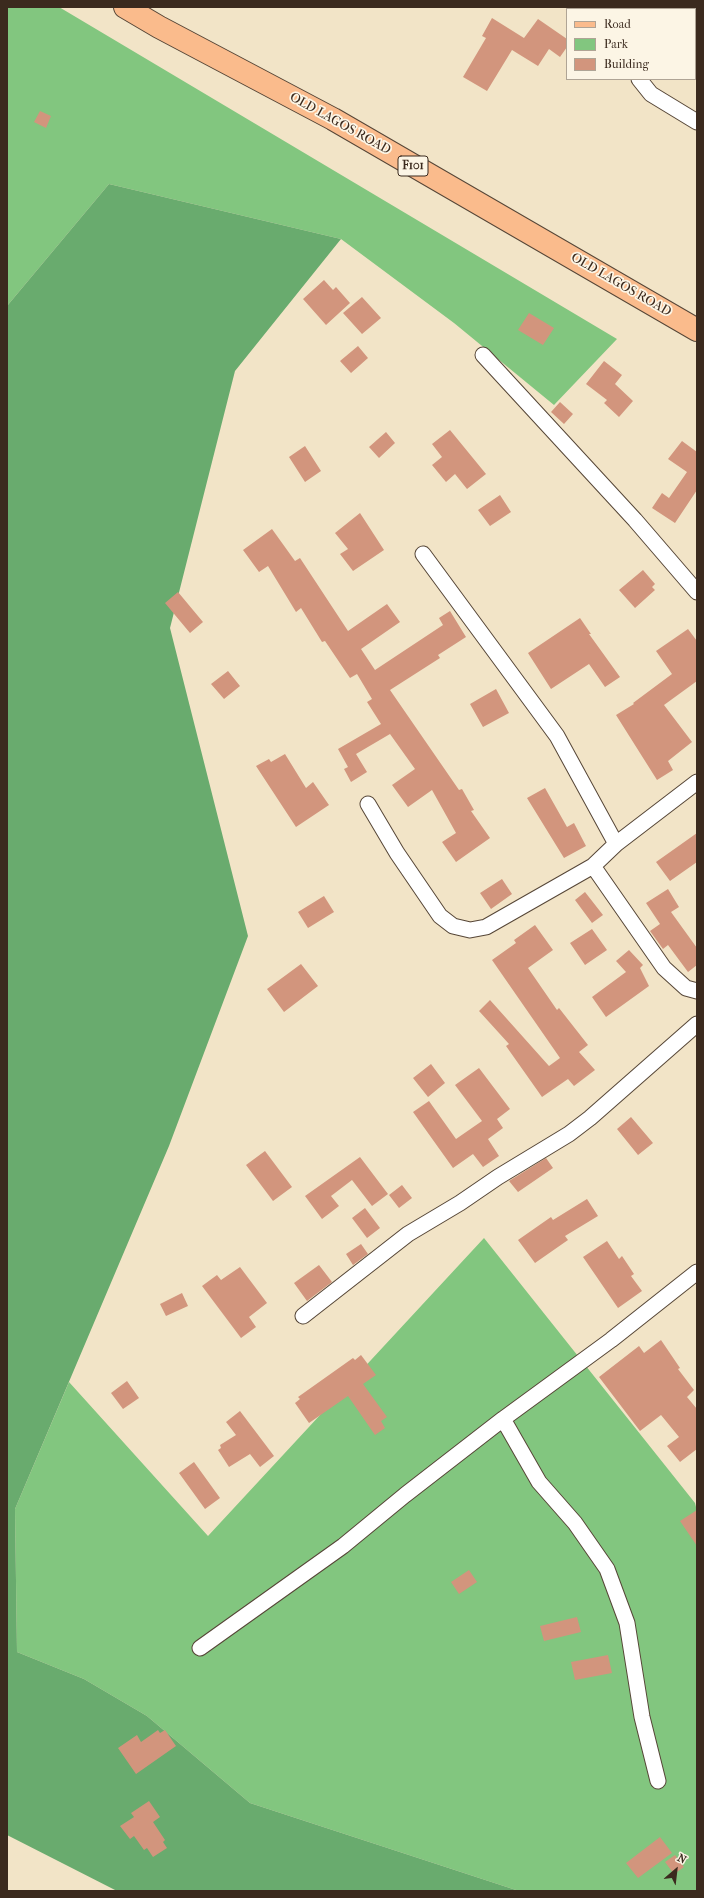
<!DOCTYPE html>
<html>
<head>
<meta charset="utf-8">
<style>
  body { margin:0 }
  #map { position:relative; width:704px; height:1898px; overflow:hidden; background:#f2e4c7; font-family:"IM FELL French Canon",serif }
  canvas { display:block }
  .frame { position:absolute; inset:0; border:8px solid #3b2a1e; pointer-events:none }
  .legend { position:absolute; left:566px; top:8px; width:130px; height:72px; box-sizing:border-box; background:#fcf5e5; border:1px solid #afa495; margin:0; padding:5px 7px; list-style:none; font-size:12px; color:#3b2a1e }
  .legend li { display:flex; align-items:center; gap:8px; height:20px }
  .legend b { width:20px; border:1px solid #afa495 }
  .north { position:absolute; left:656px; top:1850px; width:40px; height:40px; -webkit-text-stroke:3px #fcf5e5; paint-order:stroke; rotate:28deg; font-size:11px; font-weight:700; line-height:16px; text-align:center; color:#3b2a1e }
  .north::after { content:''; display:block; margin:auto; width:14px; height:18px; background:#3b2a1e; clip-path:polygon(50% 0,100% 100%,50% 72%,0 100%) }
</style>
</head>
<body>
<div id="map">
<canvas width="704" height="1898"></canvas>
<div class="frame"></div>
<ul class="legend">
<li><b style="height:5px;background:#fabb8c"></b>Road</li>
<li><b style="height:11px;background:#82c67f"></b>Park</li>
<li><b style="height:11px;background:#d2957d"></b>Building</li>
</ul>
<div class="north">N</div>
</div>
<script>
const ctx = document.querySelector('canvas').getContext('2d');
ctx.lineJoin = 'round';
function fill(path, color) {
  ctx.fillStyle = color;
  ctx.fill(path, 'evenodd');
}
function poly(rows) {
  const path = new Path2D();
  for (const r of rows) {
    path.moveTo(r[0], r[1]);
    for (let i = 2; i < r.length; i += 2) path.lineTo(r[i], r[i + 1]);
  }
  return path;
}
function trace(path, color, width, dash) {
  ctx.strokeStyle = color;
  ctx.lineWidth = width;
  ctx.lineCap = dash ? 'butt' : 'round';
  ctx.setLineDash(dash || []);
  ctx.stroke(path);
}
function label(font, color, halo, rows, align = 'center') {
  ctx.font = font + ' "IM FELL French Canon",serif';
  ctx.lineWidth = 3.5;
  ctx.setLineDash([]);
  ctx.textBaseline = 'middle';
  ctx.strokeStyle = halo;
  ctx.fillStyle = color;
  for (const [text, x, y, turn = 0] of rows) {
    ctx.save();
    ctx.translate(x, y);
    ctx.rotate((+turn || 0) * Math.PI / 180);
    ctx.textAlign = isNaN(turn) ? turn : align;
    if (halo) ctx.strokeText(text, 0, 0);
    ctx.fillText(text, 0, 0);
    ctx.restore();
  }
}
fill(poly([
  [7,7,59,7,617,339,554,405,454,323,341,239,109,184,7,306],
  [484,1238,695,1503,697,1511,697,1891,519,1891,250,1803,147,1716,84,1679,17,1652,15,1509,69,1382,208,1536]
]), '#82c67f');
fill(poly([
  [109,184,341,239,235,371,170,628,248,936,169,1146,15,1509,17,1652,84,1679,147,1716,250,1803,519,1891,117,1891,7,1835,7,306]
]), '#69ab6e');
fill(poly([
  [492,18,524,38,538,19,567,39,567,47,560,57,549,49,538,66,512,50,487,91,463,77,486,38,482,36],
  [40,111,51,116,46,128,34,122],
  [324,280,333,290,336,287,350,303,326,325,303,299],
  [362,297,381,318,362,334,343,313],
  [529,313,554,328,543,345,518,330],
  [358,346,368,358,351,373,340,361],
  [604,361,622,375,615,384,633,401,619,417,604,403,607,400,586,384],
  [560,402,573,414,564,424,551,412],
  [450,430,486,474,467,489,455,474,446,482,432,465,442,457,432,444],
  [386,432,395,443,379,458,369,447],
  [682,441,697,452,697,490,675,523,652,508,662,493,669,498,687,472,668,459],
  [305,446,321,471,305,482,289,457],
  [500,495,511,512,490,526,478,510],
  [360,513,384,550,353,571,340,554,348,549,335,533],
  [272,529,295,561,300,558,348,631,387,604,400,622,361,649,375,670,443,625,439,618,450,611,466,637,438,655,440,658,390,690,459,790,462,789,474,810,471,811,490,838,456,862,442,842,456,833,432,790,408,807,392,785,415,769,390,734,356,754,367,772,351,782,344,769,348,767,338,749,381,724,367,702,372,699,357,674,350,678,325,641,322,642,301,608,296,612,268,566,259,572,243,550],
  [643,570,655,584,652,587,655,590,635,608,619,590],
  [178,592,203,622,190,633,165,603],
  [580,618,591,634,589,634,620,677,605,687,589,664,551,689,528,653],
  [688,629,697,641,697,681,664,705,692,742,668,761,673,770,657,780,616,715,634,704,633,703,672,674,656,651],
  [228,671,240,686,224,699,211,684],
  [496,689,509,713,483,727,470,704],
  [285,754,306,788,313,782,329,805,296,827,256,766,269,759,271,762],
  [545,788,567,827,574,823,586,846,564,858,527,798],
  [697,833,697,862,670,881,656,862],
  [502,879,512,894,491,909,480,893],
  [668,889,679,907,671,912,697,948,697,965,688,972,668,945,663,949,650,931,660,924,646,903],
  [585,892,603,915,592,923,575,900],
  [324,896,334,912,308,928,298,912],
  [535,925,553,950,528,968,557,1010,559,1008,588,1045,579,1052,595,1070,574,1086,568,1079,542,1097,506,1046,509,1044,479,1011,490,1000,549,1066,560,1058,492,960,516,943,514,940],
  [592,929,607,950,585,965,570,943],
  [629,950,643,965,640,968,649,986,606,1017,592,997,626,972,616,961],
  [301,964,318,986,284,1012,267,989],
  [431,1064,445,1083,428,1097,413,1078],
  [479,1068,510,1109,497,1119,503,1128,488,1139,499,1156,483,1167,473,1154,453,1168,413,1112,429,1101,456,1139,482,1121,455,1085],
  [631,1117,653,1143,638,1155,617,1129],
  [265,1151,292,1187,273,1201,246,1165],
  [360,1157,388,1194,372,1206,352,1180,331,1196,339,1206,322,1219,305,1196],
  [546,1158,553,1168,518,1192,509,1181],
  [402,1185,412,1198,399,1208,389,1195],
  [587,1199,598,1216,565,1236,568,1240,535,1263,518,1240,551,1217,553,1220],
  [365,1208,380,1228,367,1238,352,1218],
  [607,1241,619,1259,622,1256,634,1274,631,1276,642,1291,618,1308,583,1257],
  [361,1244,368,1254,353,1265,346,1254],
  [319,1265,332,1282,307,1301,294,1283],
  [240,1267,267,1303,249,1317,256,1327,241,1338,202,1286,217,1275,221,1280],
  [182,1293,188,1306,166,1316,160,1304],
  [661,1340,680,1368,678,1369,694,1390,687,1397,697,1409,697,1449,680,1462,667,1446,679,1437,661,1415,640,1431,599,1377,639,1346,644,1353],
  [361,1355,376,1375,363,1384,387,1417,381,1421,385,1428,375,1435,348,1396,309,1423,295,1403,300,1399,298,1397,353,1358,355,1360],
  [127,1381,139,1398,123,1409,111,1393],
  [240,1411,274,1456,260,1467,250,1454,229,1467,218,1450,221,1448,220,1445,236,1435,226,1422],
  [194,1462,220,1498,205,1509,179,1473],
  [697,1510,697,1546,680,1521],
  [469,1570,477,1582,459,1594,451,1582],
  [577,1617,581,1632,544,1641,540,1626],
  [608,1655,612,1673,575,1680,571,1662],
  [158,1730,160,1733,165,1730,176,1746,136,1774,118,1748,137,1735,141,1742],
  [149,1801,160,1817,153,1822,165,1840,163,1842,167,1848,153,1857,147,1848,144,1850,134,1836,130,1839,120,1826,134,1817,131,1813],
  [660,1837,672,1853,638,1878,626,1863],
  [675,1855,684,1867,674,1874,665,1862]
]), '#d2957d');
const street = poly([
  [673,9,674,7],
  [639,79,651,94,697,122],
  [483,355,635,520,697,592],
  [423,554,557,736,616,844],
  [368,804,397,853,440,916,453,926,470,930,486,927,593,866,664,968,686,988,697,991],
  [593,866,616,844,697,782],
  [303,1316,408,1234,460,1203,498,1177,569,1134,590,1118,697,1024],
  [503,1419,539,1482,575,1523,607,1569,627,1623,642,1717,658,1781],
  [200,1648,343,1546,405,1495,503,1419,611,1340,697,1272]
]);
const primary = poly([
  [125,7,159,27,333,119,697,330]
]);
trace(street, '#564637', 17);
trace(primary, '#564637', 24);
trace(street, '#fff', 15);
trace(primary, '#fabb8c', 22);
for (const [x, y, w] of [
  [413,166,30]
]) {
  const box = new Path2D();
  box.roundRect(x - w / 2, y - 10, w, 20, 3);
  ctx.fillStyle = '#fcf5e5';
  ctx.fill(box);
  trace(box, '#3b2a1e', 1);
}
label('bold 12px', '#3b2a1e', null, [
  ["F101",413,166]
]);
label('13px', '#3b2a1e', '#fcf5e5', [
  ["OLD LAGOS ROAD",340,124,29],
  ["OLD LAGOS ROAD",621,285,30]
]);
</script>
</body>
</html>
